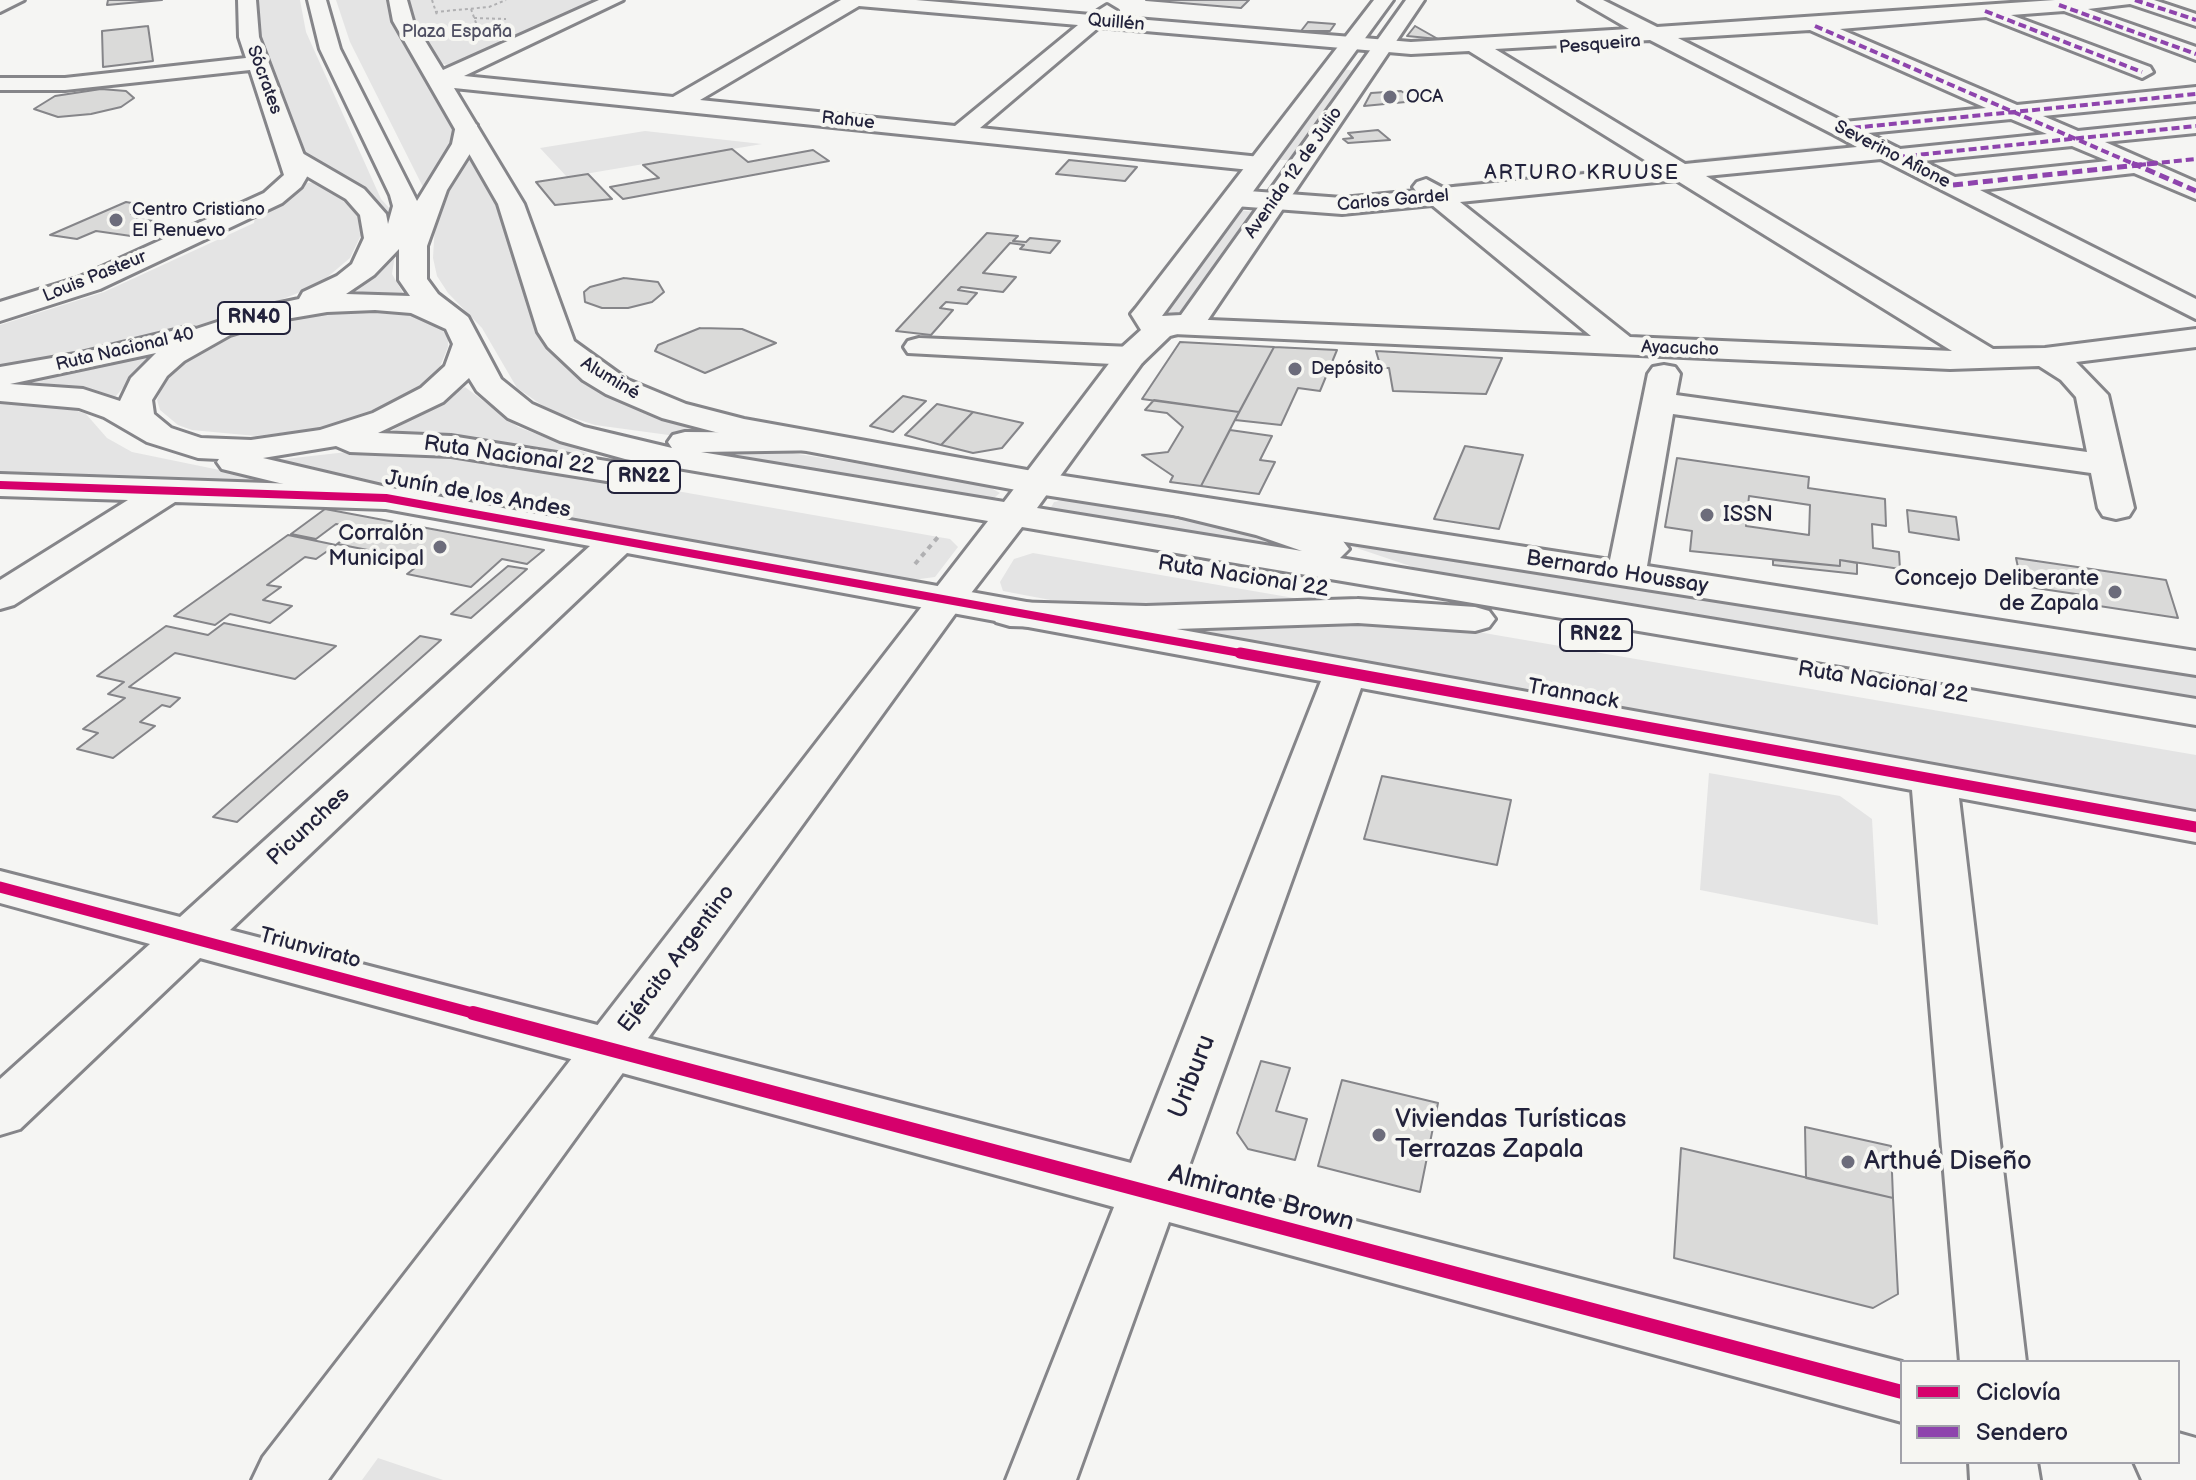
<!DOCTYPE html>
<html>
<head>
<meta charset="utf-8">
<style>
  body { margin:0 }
  #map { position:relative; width:2196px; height:1480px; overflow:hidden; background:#f5f5f3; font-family:"Balsamiq Sans",sans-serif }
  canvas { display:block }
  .legend { position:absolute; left:1900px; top:1360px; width:280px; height:104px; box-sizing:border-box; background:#f6f6f2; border:2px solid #a1a1a9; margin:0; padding:10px 14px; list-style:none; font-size:24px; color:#22223b }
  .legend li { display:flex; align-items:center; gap:16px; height:40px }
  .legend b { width:40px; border:2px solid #a1a1a9 }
</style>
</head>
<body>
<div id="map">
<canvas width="2196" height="1480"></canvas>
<ul class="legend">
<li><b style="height:10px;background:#d6006c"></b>Ciclovía</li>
<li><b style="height:10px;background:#8e44ad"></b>Sendero</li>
</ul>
</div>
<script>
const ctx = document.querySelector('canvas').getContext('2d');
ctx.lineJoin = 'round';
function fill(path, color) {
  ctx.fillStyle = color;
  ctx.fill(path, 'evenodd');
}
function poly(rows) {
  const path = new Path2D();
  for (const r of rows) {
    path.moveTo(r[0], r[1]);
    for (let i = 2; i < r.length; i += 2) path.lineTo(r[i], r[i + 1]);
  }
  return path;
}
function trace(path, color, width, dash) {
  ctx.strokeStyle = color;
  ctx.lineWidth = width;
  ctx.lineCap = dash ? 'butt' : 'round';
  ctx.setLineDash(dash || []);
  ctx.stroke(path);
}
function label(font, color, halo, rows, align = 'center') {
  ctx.font = font + ' "Balsamiq Sans",sans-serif';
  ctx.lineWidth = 8;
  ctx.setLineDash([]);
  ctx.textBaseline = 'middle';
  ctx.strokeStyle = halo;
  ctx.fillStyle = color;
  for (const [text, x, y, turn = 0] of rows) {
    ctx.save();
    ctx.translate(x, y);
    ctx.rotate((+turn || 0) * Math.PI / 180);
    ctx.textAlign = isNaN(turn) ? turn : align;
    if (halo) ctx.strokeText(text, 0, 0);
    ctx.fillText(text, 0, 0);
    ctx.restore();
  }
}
fill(poly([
  [256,0,300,0,306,32,381,199,392,211,388,235,302,152,258,29],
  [336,0,388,0,394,29,452,122,455,139,425,191,350,42],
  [408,0,606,0,450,66,438,62,416,26],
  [1341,69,1357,71,1295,160,1276,160],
  [645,131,762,144,567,177,540,148],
  [1837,145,1853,149,1690,161,1695,159],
  [470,154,504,216,533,318,544,343,554,355,584,379,626,403,737,436,676,436,595,425,549,410,517,388,482,328,448,293,437,276,433,258,435,223,443,193],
  [1636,165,1651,168,1450,186,1455,183],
  [319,182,348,200,359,218,362,233,350,258,318,285,258,309,156,339,0,369,0,325,104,292,254,223,256,213,288,198,307,183],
  [1237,210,1255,212,1185,317,1164,318,1160,315],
  [395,255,392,274,403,293,346,294],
  [363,309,422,317,435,322,448,337,448,347,439,369,404,399,371,415,331,427,256,436,192,430,178,425,160,410,157,400,164,382,193,354,221,338,287,316],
  [145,354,150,357,115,397,0,387,0,381],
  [465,387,518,427,598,457,460,437,390,432],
  [0,401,61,405,86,414,107,438,132,452,278,482,0,475],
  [661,448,792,453,984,484,1000,493,989,502],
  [356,451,416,452,500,460,950,539,958,547,935,577,912,580,378,488,267,461],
  [1069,499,1211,521,1353,564,1049,511,1054,502],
  [1318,535,2196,675,2196,699,1428,572],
  [1033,553,1317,602,1208,609,1082,606,1003,591,1000,582,1014,559],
  [1316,620,1449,627,2196,755,2196,814,1168,628],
  [1709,773,1840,796,1872,819,1878,925,1700,890],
  [378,1458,443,1480,362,1480]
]), '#e4e4e4');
const building = poly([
  [108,0,162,0,107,5,108,0],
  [1146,0,1249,0,1241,8,1146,0],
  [1308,22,1335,24,1330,31,1301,31,1308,22],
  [148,26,153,61,103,67,102,31,148,26],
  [1415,26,1438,39,1407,36,1415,26],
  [101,89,126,91,134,98,121,107,91,114,58,117,34,109,55,96,101,89],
  [1401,91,1416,101,1364,106,1371,93,1401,91],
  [1378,130,1390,140,1348,143,1343,139,1353,138,1348,133,1378,130],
  [732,149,748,162,813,150,829,161,623,199,610,187,659,178,643,165,732,149],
  [1069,160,1137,167,1125,181,1056,174,1069,160],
  [588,174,612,199,555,205,536,182,588,174],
  [126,202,149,206,131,214,143,216,137,219,162,222,131,236,96,231,77,239,50,235,126,202],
  [987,233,1018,236,1013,241,1026,242,1030,238,1060,241,1050,253,1020,249,1024,245,1010,243,983,273,1016,277,1003,292,961,287,958,290,977,293,967,304,946,302,940,308,953,310,931,335,896,331,987,233],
  [624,278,658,282,664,292,652,302,628,308,602,308,585,302,584,292,590,287,624,278],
  [700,328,742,329,776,343,705,373,655,351,658,345,700,328],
  [1180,342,1274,347,1239,412,1142,399,1180,342],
  [1274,347,1337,350,1320,391,1298,388,1281,425,1235,420,1274,347],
  [1376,351,1502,358,1486,394,1393,391,1389,368,1381,368,1376,351],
  [903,396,926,401,893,432,870,426,903,396],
  [1154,400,1239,412,1201,486,1170,482,1173,476,1142,455,1168,452,1183,427,1167,413,1145,410,1154,400],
  [937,404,973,412,941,445,905,435,937,404],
  [973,412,1023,423,1002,448,973,453,941,445,973,412],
  [1230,430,1272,436,1260,460,1275,462,1259,494,1201,486,1230,430],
  [1465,446,1523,455,1499,529,1434,519,1465,446],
  [1677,458,1809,477,1808,488,1885,499,1886,526,1872,524,1873,548,1899,552,1900,569,1840,560,1840,566,1690,551,1692,531,1665,527,1677,458],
  [1749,496,1810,505,1809,535,1746,526,1749,496],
  [325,509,544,550,527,564,502,559,471,587,407,574,424,561,337,544,358,528,336,524,316,539,291,534,325,509],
  [1907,510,1956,517,1959,540,1909,532,1907,510],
  [288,535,336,545,316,559,305,557,267,585,281,587,263,600,292,606,270,623,230,614,215,625,174,616,288,535],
  [2016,558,2166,580,2178,618,2099,606,2096,597,2022,586,2016,558],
  [1773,560,1840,566,1840,560,1857,563,1857,574,1773,565,1773,560],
  [508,566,527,569,471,618,451,614,508,566],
  [224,623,336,646,295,679,175,653,129,687,180,698,170,707,162,705,140,722,155,726,113,758,77,749,98,733,83,729,125,698,108,694,124,682,97,676,166,626,208,635,224,623],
  [420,636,441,640,237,822,213,817,420,636],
  [1382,776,1511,800,1497,865,1364,839,1382,776],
  [1261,1061,1290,1068,1276,1111,1307,1119,1295,1160,1248,1149,1237,1133,1261,1061],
  [1342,1080,1438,1103,1420,1192,1318,1166,1342,1080],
  [1805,1127,1891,1146,1893,1198,1806,1178,1805,1127],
  [1681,1148,1893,1198,1898,1294,1873,1308,1674,1258,1681,1148]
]);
fill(building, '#dadad9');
trace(building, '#858589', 2);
const minor = poly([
  [0,0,24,0,0,12,0,0],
  [238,0,256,0,259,37,305,158,308,175,301,187,282,203,100,289,0,321,0,302,80,277,264,193,284,175,250,70,65,90,0,90,0,78,65,78,246,58,239,37,238,0],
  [389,0,407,0,413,21,443,70,599,0,623,0,464,76,673,97,841,0,916,0,1091,15,1107,5,1117,11,1112,17,1411,42,1629,29,1579,0,1603,0,1657,27,2055,0,2154,0,2196,14,2196,26,2130,4,2088,9,2196,47,2196,60,2064,11,2011,15,2150,67,2153,72,2142,78,1986,17,1840,29,2017,105,2196,87,2196,101,2043,116,2078,131,2196,119,2196,133,2105,142,2196,182,2196,199,2134,173,1980,190,2196,299,2196,319,1881,159,1706,176,1993,349,2045,348,2196,329,2196,347,2076,362,2108,395,2134,508,2129,516,2116,519,2103,516,2098,508,2091,473,1673,414,1647,566,2196,651,2196,675,1038,494,742,439,662,418,606,394,583,380,548,347,538,332,498,204,393,21,389,0],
  [859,6,1078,25,955,126,700,100,859,6],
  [1099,27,1411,54,1469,51,1656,167,1443,188,1426,179,1417,182,1413,187,1416,191,1342,198,1235,190,1222,198,1235,206,1342,214,1432,205,1591,336,1162,318,1151,321,1147,327,1151,333,1950,369,2039,366,2061,380,2076,397,2087,452,1676,395,1680,374,1675,367,1664,365,1653,367,1648,374,1610,560,1038,472,744,419,686,404,628,380,574,341,524,204,454,88,1260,171,1269,169,1272,164,1260,157,980,128,1099,27],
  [1810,30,1986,108,1844,122,1678,38,1810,30],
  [1650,40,1833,134,1857,147,1685,164,1495,49,1650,40],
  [2011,119,2047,134,1900,149,1868,133,2011,119],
  [2072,146,2108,161,1955,177,1923,161,2072,146],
  [1676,180,1952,351,1630,337,1460,202,1676,180],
  [919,338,1131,347,1142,349,1146,356,1142,363,1131,365,908,353,904,347,908,341,919,338],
  [0,474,386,487,2196,812,2196,842,1959,798,2026,1362,1960,1362,1912,790,1361,688,1185,1177,1902,1362,1902,1422,1169,1222,1076,1480,1006,1480,1114,1207,200,958,20,1129,0,1135,0,1079,150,944,0,903,0,871,180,917,590,546,386,509,175,502,14,605,0,609,0,580,128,500,0,496,0,474],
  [627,553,1321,681,1131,1163,230,930,627,553],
  [2178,1433,2196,1438,2196,1480,2142,1480,2134,1462,2178,1462,2178,1433],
  [1969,1462,2037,1462,2040,1480,1970,1480,1969,1462]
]);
const major = poly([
  [308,0,326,0,340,49,417,201,452,144,457,120,465,118,477,125,476,144,447,190,427,246,427,279,438,294,468,317,501,379,532,404,584,427,672,448,668,442,673,435,685,432,818,433,830,436,835,443,830,450,701,452,1004,502,1120,349,1141,330,1131,314,1136,308,1374,0,1393,0,1162,316,1181,315,1406,0,1424,0,1203,327,1170,336,1142,363,1037,508,1302,551,1256,535,1170,514,1165,506,1170,498,1183,495,1282,519,1343,541,1349,549,1340,558,2196,699,2196,725,1022,527,958,610,328,1480,252,1480,263,1457,988,521,625,459,560,441,508,418,477,391,469,378,443,402,378,433,451,436,619,463,631,466,636,473,631,480,619,483,451,456,350,452,336,446,263,458,399,490,404,498,399,506,386,509,222,469,217,462,219,459,198,458,147,442,104,417,79,408,0,401,0,367,81,353,188,327,196,329,266,306,299,299,303,292,337,276,352,264,364,238,360,215,346,199,284,163,281,158,284,153,302,153,364,189,386,214,388,224,393,206,390,195,320,49,308,0],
  [399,249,399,280,410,296,346,294,374,275,399,249],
  [375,310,411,313,446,329,453,344,445,366,421,388,373,413,320,430,251,440,201,438,171,428,154,414,152,400,167,376,184,361,230,335,280,320,327,312,375,310],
  [156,353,131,378,120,401,83,389,10,384,156,353],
  [1358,599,1475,607,1489,611,1495,619,1489,627,1475,631,1358,623,1146,630,1010,626,996,622,990,614,996,606,1010,602,1146,606,1358,599]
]);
trace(minor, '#858589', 6);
trace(major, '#858589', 6);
trace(poly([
  [432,0,437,15],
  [471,9,480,34],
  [435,12,489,7,506,0],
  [474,18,506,19]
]), '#b0b0b2', 2, [3, 3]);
trace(poly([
  [915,564,938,537]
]), '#b0b0b2', 4, [5, 5]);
fill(minor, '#f5f5f3');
fill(major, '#f5f5f3');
trace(poly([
  [2135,0,2196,20],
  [2059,5,2196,54],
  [1985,11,2142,72],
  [1815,26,2136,165],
  [1841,129,2196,94],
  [1897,157,2196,126],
  [2138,165,2196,159]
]), '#8e44ad', 4, [8, 4]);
trace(poly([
  [2132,163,2196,191],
  [1953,185,2157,163]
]), '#8e44ad', 5, [10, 5]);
trace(poly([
  [0,485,386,498,1251,655]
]), '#d6006c', 8);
trace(poly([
  [1240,653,2196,827],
  [0,887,480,1015]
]), '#d6006c', 11);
trace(poly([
  [473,1013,1902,1392]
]), '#d6006c', 14);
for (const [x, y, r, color] of [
  [1390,97,8,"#6c6c7b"],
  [116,220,8,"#6c6c7b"],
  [1295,369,8,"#6c6c7b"],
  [1707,515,8,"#6c6c7b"],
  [440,547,8,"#6c6c7b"],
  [2115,592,8,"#6c6c7b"],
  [1379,1135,8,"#6c6c7b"],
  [1848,1162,8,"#6c6c7b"]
]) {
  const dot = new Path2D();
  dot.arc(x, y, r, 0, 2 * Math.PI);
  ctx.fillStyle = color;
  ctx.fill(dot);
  trace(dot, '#f6f6f2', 3);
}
label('18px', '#22223b', '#f6f6f2', [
  ["Quillén",1116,23,5],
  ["Pesqueira",1600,45,-5],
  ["Sócrates",264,80,70],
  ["Rahue",848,121,6],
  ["Severino Afione",1892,155,27],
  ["Avenida 12 de Julio",1294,173,-55],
  ["Carlos Gardel",1393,201,-5],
  ["Louis Pasteur",95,277,-22],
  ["Ayacucho",1680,349,2],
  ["Ruta Nacional 40",125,350,-13],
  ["Aluminé",610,379,31]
]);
label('18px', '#4f4f62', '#f6f6f2', [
  ["Plaza España",457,32]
]);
label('18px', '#22223b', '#f6f6f2', [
  ["OCA",1406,97],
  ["Centro Cristiano",132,210],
  ["El Renuevo",132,231],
  ["Depósito",1311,369]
], 'left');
ctx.letterSpacing = '2px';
label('20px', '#22223b', '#f6f6f2', [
  ["ARTURO KRUUSE",1582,174]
]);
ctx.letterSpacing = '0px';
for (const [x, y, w] of [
  [254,318,72],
  [644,477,72],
  [1596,635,72]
]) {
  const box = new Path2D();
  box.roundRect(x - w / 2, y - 16, w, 32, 6);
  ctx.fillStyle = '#f6f6f2';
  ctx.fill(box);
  trace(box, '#22223b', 2);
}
label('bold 20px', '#22223b', null, [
  ["RN40",254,318],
  ["RN22",644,477],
  ["RN22",1596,635]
]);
label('22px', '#22223b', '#f6f6f2', [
  ["Ruta Nacional 22",509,456,8],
  ["Junín de los Andes",478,495,10],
  ["Bernardo Houssay",1617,573,9],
  ["Ruta Nacional 22",1243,577,9],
  ["Ruta Nacional 22",1883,683,9],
  ["Trannack",1573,695,10],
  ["Picunches",309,827,-43],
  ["Triunvirato",310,949,15],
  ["Ejército Argentino",677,959,-53]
]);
label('22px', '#22223b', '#f6f6f2', [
  ["ISSN",1723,515,"left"],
  ["Corralón",424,534],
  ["Municipal",424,559],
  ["Concejo Deliberante",2099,579],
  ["de Zapala",2099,604]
], 'right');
label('26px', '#22223b', '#f6f6f2', [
  ["Uriburu",1193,1077,-69],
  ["Almirante Brown",1261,1199,15]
]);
label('26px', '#22223b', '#f6f6f2', [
  ["Viviendas Turísticas",1395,1120],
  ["Terrazas Zapala",1395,1150],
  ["Arthué Diseño",1864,1162]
], 'left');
</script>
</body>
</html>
